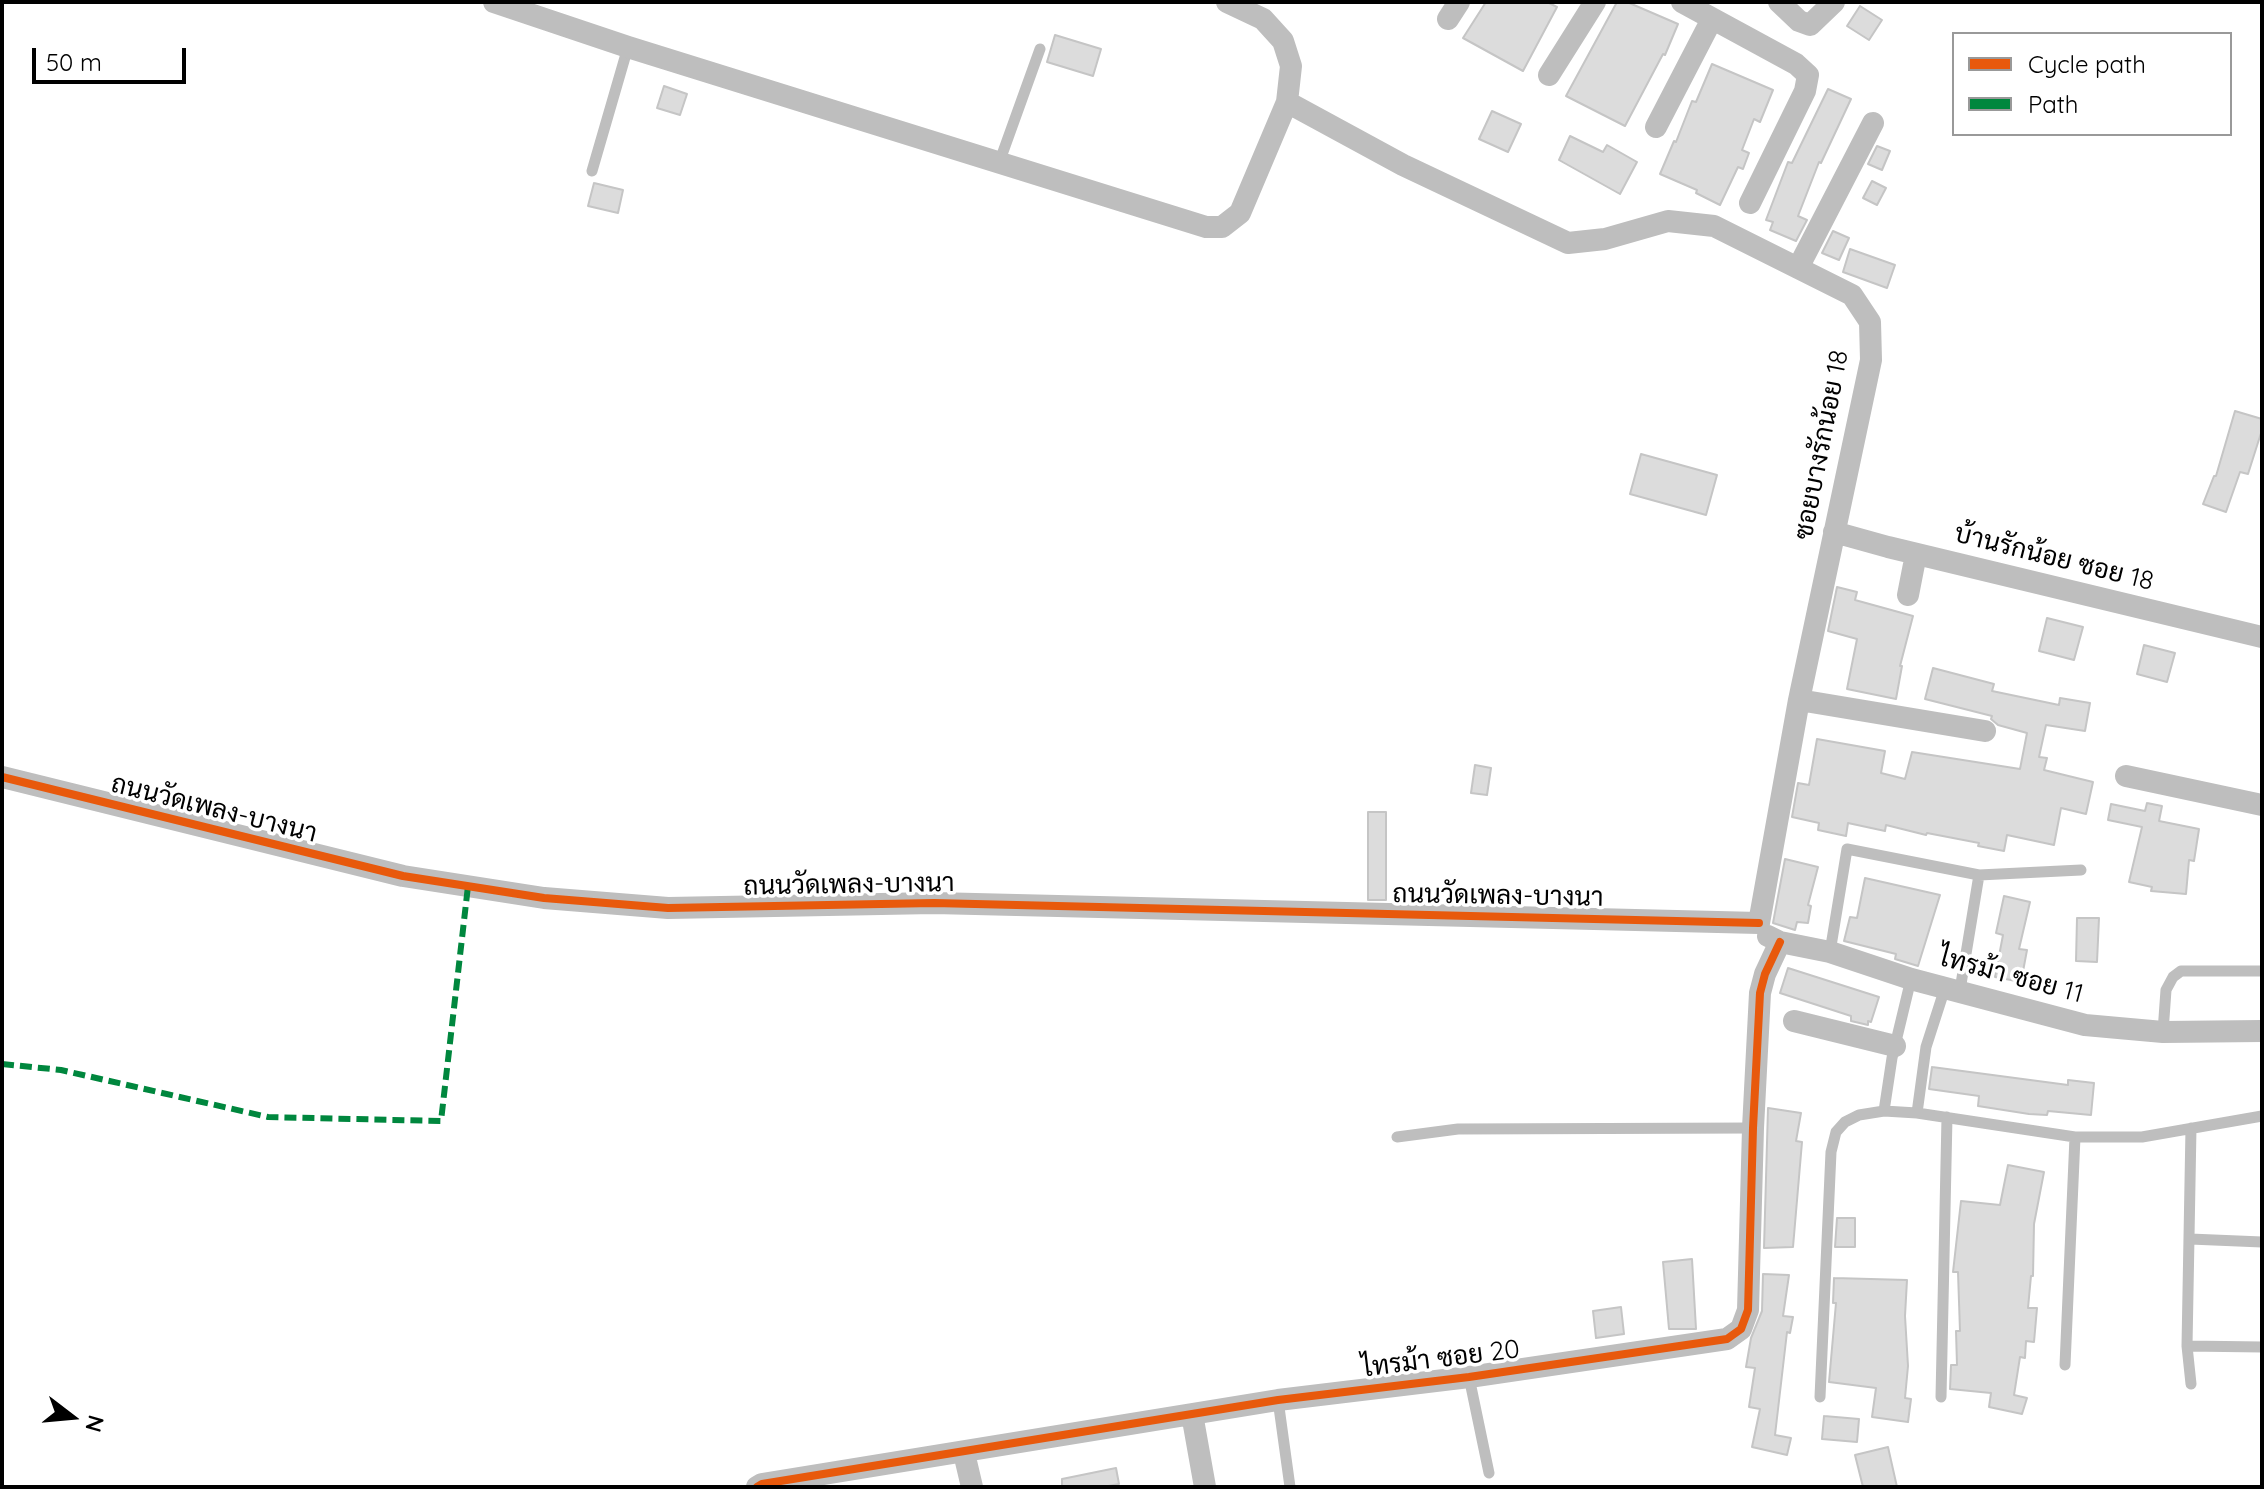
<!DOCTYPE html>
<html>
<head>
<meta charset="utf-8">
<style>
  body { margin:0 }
  #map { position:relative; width:2264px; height:1489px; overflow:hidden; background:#fff; font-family:Quicksand,sans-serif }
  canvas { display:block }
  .frame { position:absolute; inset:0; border:4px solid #000; pointer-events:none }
  .legend { position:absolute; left:1952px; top:32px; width:280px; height:104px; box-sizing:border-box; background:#fff; border:2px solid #999; margin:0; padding:10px 14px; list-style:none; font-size:24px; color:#000 }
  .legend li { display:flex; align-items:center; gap:16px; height:40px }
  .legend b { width:40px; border:2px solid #999 }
  .north { position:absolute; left:32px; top:1377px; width:80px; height:80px; -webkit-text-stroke:6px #fff; paint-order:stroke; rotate:106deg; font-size:22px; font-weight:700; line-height:32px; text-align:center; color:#000 }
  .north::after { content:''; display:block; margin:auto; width:28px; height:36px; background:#000; clip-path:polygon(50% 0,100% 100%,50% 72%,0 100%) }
  .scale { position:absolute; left:32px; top:48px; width:154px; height:36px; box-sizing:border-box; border:4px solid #000; border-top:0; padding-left:10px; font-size:24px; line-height:28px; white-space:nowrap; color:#000; -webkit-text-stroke:6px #fff; paint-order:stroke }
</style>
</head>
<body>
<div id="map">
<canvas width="2264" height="1489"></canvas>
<div class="frame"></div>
<ul class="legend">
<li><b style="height:10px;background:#e8590c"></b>Cycle path</li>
<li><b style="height:10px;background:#00873e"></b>Path</li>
</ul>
<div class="north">N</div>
<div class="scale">50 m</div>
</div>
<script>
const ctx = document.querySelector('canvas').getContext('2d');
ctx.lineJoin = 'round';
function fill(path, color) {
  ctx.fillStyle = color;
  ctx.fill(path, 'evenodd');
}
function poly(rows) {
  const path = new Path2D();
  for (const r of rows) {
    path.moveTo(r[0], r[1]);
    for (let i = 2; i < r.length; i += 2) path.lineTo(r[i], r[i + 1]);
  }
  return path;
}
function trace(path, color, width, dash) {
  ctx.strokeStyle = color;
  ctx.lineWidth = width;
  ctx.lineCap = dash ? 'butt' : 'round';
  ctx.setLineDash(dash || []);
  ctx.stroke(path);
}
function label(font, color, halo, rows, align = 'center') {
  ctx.font = font + ' Quicksand,Sarabun,sans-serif';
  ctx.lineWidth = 7;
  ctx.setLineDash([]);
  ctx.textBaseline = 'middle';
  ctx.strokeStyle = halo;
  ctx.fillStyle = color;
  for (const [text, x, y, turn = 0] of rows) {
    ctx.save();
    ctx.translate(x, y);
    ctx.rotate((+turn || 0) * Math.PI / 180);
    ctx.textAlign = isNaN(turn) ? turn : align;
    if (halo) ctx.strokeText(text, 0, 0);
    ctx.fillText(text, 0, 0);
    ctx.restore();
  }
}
const building = poly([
  [1486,2,1547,2,1557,7,1523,71,1463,38,1486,2],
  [1617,2,1627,2,1678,24,1665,55,1663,54,1625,126,1566,96,1617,2],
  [1860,6,1882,20,1869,40,1847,26,1860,6],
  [1055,35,1101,49,1093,76,1047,62,1055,35],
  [1712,64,1773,90,1760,122,1754,119,1742,150,1749,153,1743,169,1738,167,1720,205,1696,193,1697,190,1660,174,1674,141,1676,142,1692,101,1696,102,1712,64],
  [664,86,687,94,680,115,657,108,664,86],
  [1828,89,1851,99,1821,163,1819,162,1798,216,1807,220,1796,241,1770,230,1773,222,1766,220,1788,162,1792,163,1828,89],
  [1492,111,1521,124,1508,152,1479,139,1492,111],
  [1570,136,1603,152,1607,145,1637,162,1620,194,1559,160,1570,136],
  [1877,146,1890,151,1882,170,1868,164,1877,146],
  [1872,181,1886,188,1877,205,1863,198,1872,181],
  [594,183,623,190,618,213,588,206,594,183],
  [1833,231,1849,238,1839,260,1822,253,1833,231],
  [1850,249,1895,265,1887,288,1843,272,1850,249],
  [2235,411,2262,419,2262,430,2248,474,2240,472,2226,512,2203,504,2214,476,2216,476,2235,411],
  [1641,454,1717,475,1706,515,1630,494,1641,454],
  [1837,587,1857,592,1855,600,1913,616,1900,666,1902,666,1896,699,1847,689,1857,639,1828,631,1837,587],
  [2047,618,2083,627,2074,660,2039,651,2047,618],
  [2144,645,2175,653,2167,682,2137,674,2144,645],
  [1933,668,1994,684,1992,691,2059,705,2060,698,2090,703,2085,731,2046,725,2039,757,2047,758,2044,770,2093,782,2086,814,2061,808,2054,845,2007,835,2004,851,1978,846,1979,843,1927,833,1926,835,1886,825,1885,831,1848,823,1846,836,1818,830,1819,823,1792,817,1798,783,1809,785,1817,739,1885,751,1881,773,1905,779,1912,752,2020,769,2027,733,1998,725,1991,719,1992,716,1925,699,1933,668],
  [1475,765,1491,768,1487,795,1471,793,1475,765],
  [2147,803,2162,806,2159,821,2199,829,2194,861,2189,860,2186,894,2151,891,2152,887,2129,882,2142,827,2108,820,2111,804,2145,811,2147,803],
  [1368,812,1386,812,1386,900,1368,900,1368,812],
  [1785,859,1818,867,1808,905,1811,906,1808,923,1797,922,1795,930,1773,923,1785,859],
  [1865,878,1940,895,1918,966,1895,959,1896,954,1844,941,1850,917,1857,918,1865,878],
  [2004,896,2030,902,2019,949,2027,950,2021,982,1995,977,2003,935,1996,933,2004,896],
  [2077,918,2099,918,2097,962,2076,961,2077,918],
  [1788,968,1879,997,1871,1022,1868,1021,1868,1025,1851,1021,1851,1016,1780,993,1788,968],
  [1932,1067,2068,1085,2068,1080,2094,1083,2091,1115,2048,1111,2047,1115,2029,1114,1978,1106,1979,1096,1929,1089,1932,1067],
  [1768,1108,1801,1113,1796,1141,1802,1142,1793,1247,1764,1248,1768,1108],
  [2008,1165,2044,1172,2034,1224,2033,1276,2031,1276,2028,1308,2037,1308,2034,1342,2026,1341,2025,1358,2020,1357,2014,1395,2027,1398,2022,1414,1989,1407,1991,1393,1950,1389,1951,1365,1957,1365,1956,1331,1960,1331,1958,1272,1953,1272,1961,1201,2000,1205,2008,1165],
  [1837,1218,1855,1218,1855,1247,1835,1247,1837,1218],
  [1692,1259,1696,1329,1669,1329,1663,1262,1692,1259],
  [1763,1274,1789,1275,1783,1316,1793,1317,1790,1333,1787,1332,1775,1435,1791,1438,1787,1455,1752,1447,1760,1409,1749,1407,1755,1368,1746,1367,1751,1338,1762,1311,1763,1274],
  [1834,1278,1907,1280,1905,1316,1908,1366,1905,1398,1911,1399,1908,1422,1872,1417,1876,1388,1829,1382,1836,1303,1833,1303,1834,1278],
  [1621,1307,1624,1334,1596,1338,1593,1311,1621,1307],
  [1824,1416,1859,1419,1857,1442,1822,1439,1824,1416],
  [1888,1447,1897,1487,1863,1487,1855,1455,1888,1447],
  [1116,1468,1119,1484,1103,1487,1062,1487,1062,1479,1116,1468]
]);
fill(building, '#dcdcdc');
trace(building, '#c5c5c5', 2);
trace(poly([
  [999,163,1040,49],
  [592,171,628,47],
  [1830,952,1847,849,1979,875,2081,870],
  [1960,990,1979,875],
  [2163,1032,2166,990,2173,977,2181,971,2262,971],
  [1884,1111,1892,1058,1911,979],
  [1917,1113,1926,1047,1945,988],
  [1397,1137,1458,1129,1753,1128],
  [2190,1239,2262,1242],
  [2187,1346,2262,1347],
  [2065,1365,2075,1137],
  [1469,1377,1489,1473],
  [2191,1384,2187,1346,2191,1128],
  [1820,1397,1831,1152,1836,1132,1845,1122,1859,1115,1884,1111,1917,1113,2075,1137,2142,1137,2262,1116],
  [1941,1397,1947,1117],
  [1278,1400,1290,1487]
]), '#bebebe', 11);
trace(poly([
  [494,2,628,47,1206,227,1222,227,1240,213,1287,102,1291,66,1283,41,1263,19,1227,2],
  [1682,2,1796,64,1808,75,1805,91,1750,203],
  [1779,2,1799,21,1810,25,1834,2],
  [1448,19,1459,2],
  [1549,75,1595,2],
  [1287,102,1403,165,1568,243,1605,239,1668,221,1714,226,1852,295,1870,322,1871,360,1799,700,1759,923],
  [1656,127,1712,19],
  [1798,268,1873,123],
  [1834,532,1888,547,2262,637],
  [1908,595,1916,554],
  [1799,700,1985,731],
  [2126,776,2262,805],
  [2,777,403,876,544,898,668,908,934,903,1759,923],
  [1768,936,1780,942,1830,952,1911,979,2085,1025,2163,1032,2262,1031],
  [1794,1021,1895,1046],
  [1192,1414,1205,1487],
  [964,1453,972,1487],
  [757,1487,762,1484,1278,1400,1469,1377,1727,1339,1741,1329,1748,1310,1753,1128,1760,993,1765,974,1780,942]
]), '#bebebe', 22);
trace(poly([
  [2,1064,61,1070,268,1117,441,1121,468,886]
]), '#00873e', 6, [12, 6]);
trace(poly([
  [2,777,403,876,544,898,668,908,934,903,1759,923],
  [757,1487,762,1484,1278,1400,1469,1377,1727,1339,1741,1329,1748,1310,1753,1128,1760,993,1765,974,1780,942]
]), '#e8590c', 8);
label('26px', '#000', '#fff', [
  ["ซอยบางรักน้อย 18",1822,445,-79],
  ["บ้านรักน้อย ซอย 18",2054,558,14],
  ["ถนนวัดเพลง-บางนา",214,809,14],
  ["ถนนวัดเพลง-บางนา",849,885,-1],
  ["ถนนวัดเพลง-บางนา",1498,896,1],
  ["ไทรม้า ซอย 11",2011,976,15],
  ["ไทรม้า ซอย 20",1441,1359,-7]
]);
</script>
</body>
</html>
